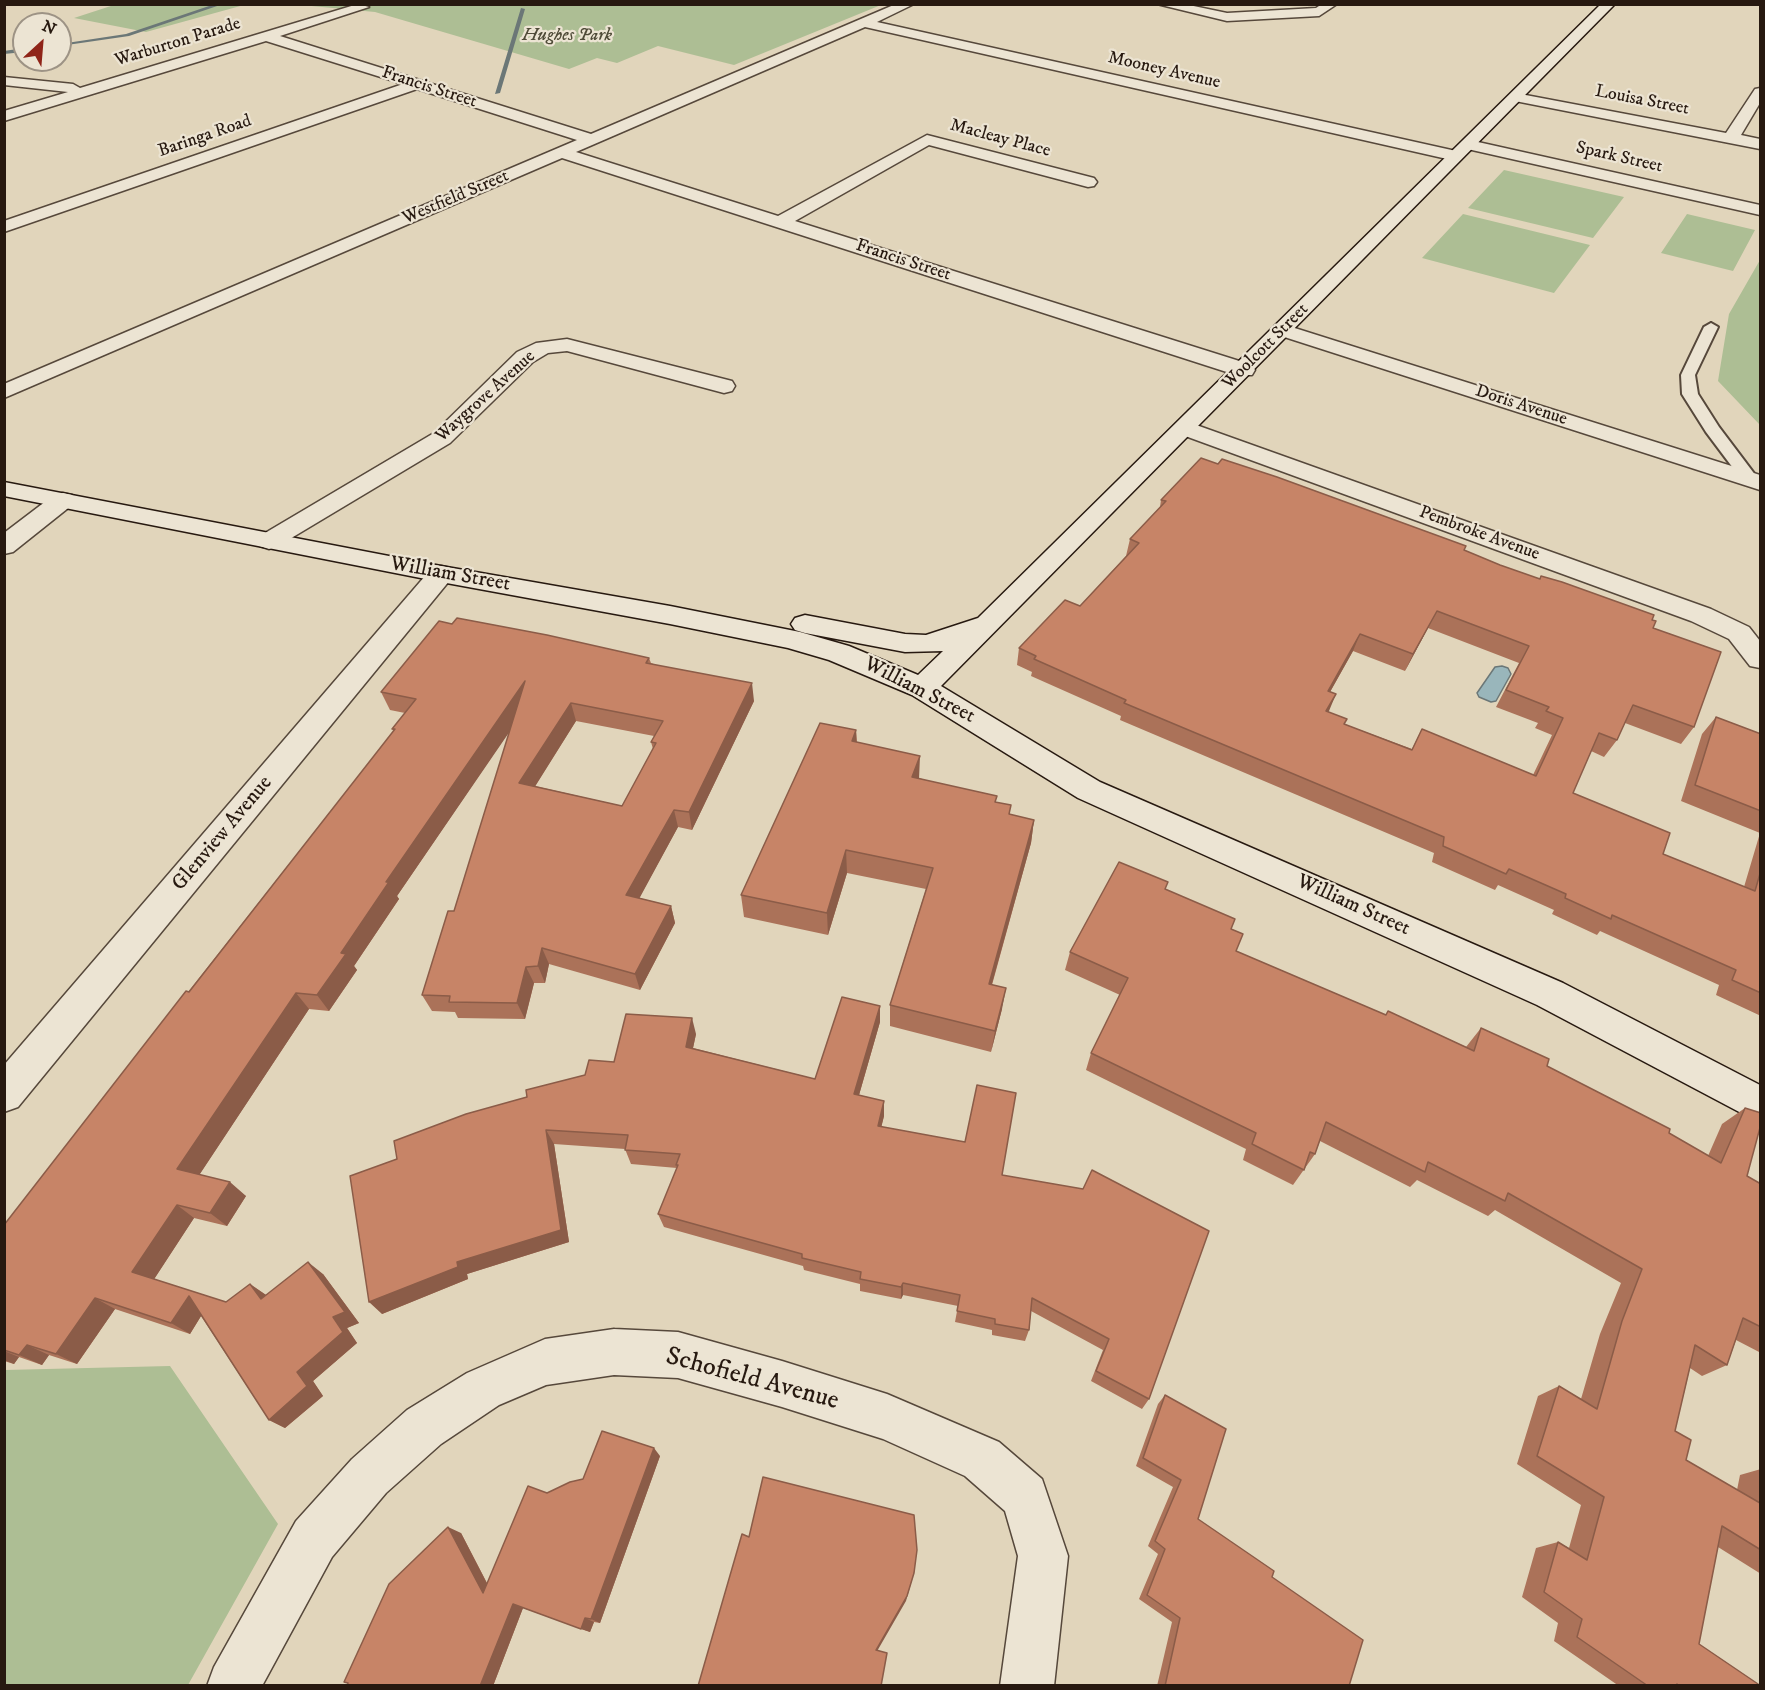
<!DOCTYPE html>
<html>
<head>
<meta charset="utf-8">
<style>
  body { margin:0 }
  #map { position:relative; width:1765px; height:1690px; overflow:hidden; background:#e1d5bb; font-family:"IM FELL DW Pica",serif }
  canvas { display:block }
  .frame { position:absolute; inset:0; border:6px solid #271910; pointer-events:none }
  .north { position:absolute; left:12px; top:12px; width:60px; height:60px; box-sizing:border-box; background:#ece4d3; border:2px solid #9d9385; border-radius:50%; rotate:26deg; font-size:16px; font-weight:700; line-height:24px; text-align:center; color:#271910 }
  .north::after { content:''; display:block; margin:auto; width:21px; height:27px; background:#8f2418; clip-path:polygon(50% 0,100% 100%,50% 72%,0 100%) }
</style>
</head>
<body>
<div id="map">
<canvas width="1765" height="1690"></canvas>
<div class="frame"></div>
<div class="north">N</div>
</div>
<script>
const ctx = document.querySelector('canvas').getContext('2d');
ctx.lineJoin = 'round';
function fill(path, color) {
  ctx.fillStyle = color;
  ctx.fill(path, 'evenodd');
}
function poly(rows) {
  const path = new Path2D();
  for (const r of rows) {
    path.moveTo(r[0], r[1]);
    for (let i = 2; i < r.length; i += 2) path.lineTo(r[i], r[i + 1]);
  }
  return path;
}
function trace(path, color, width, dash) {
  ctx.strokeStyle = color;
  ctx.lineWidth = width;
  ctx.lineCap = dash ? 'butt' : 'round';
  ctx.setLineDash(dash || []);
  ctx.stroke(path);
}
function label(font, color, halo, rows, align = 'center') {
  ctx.font = font + ' "IM FELL DW Pica",serif';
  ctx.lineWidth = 4.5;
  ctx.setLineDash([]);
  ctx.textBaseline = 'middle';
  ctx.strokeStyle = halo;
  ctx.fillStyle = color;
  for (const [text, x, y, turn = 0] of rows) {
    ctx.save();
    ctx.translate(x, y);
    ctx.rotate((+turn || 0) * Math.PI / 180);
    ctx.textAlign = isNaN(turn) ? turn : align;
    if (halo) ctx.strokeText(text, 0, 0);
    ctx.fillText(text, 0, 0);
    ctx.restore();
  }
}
fill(poly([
  [117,4,244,4,244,5,146,32,74,18],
  [301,5,881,5,734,65,658,46,617,63,597,58,569,69,375,12],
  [1504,170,1624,197,1593,238,1468,208],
  [1463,214,1590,245,1554,293,1422,258],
  [1687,214,1755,230,1733,271,1661,253],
  [1760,260,1760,425,1718,381,1729,314],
  [170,1366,278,1524,188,1685,5,1685,5,1370]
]), '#adbe94');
const water = poly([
  [1502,666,1508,668,1511,674,1496,701,1491,702,1479,697,1477,693,1495,667,1502,666]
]);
fill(water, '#99b6bb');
trace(water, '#6b7777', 1.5);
fill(poly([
  [215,4,223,4,129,36,60,46,60,44,126,34,215,4],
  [521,8,525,9,500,93,495,94,521,8],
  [24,48,24,52,4,54,4,51,24,48]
]), '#6b7777');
const lane = poly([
  [1711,323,1718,327,1695,375,1698,394,1719,427,1759,480,1757,484,1745,484,1706,432,1682,394,1681,375,1704,327,1711,323]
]);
const street = poly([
  [358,4,369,7,280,36,591,134,896,4,914,4,877,22,1456,151,1464,156,1456,161,865,27,576,152,778,216,927,135,1094,178,1097,182,1094,186,1088,187,929,145,795,221,1252,365,1255,370,1252,375,1236,375,562,158,4,398,4,384,577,140,417,89,4,232,4,221,403,84,266,41,4,121,4,111,68,92,4,85,4,77,73,84,80,88,358,4],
  [1157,4,1184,4,1227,13,1316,8,1322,4,1337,4,1319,16,1227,21,1157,4],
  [1760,88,1760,103,1741,135,1760,139,1760,149,1515,101,1508,97,1515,93,1726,133,1755,89,1760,88],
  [1469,140,1760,205,1760,215,1463,148,1461,145,1469,140],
  [1282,324,1760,475,1760,490,1275,334,1272,330,1275,326,1282,324],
  [567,339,732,381,735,386,732,391,724,393,567,351,548,353,533,362,450,443,278,546,269,549,260,546,256,541,260,536,434,433,517,352,536,343,567,339],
  [1185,421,1711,609,1749,627,1760,641,1760,668,1750,666,1729,639,1691,621,1177,433,1174,428,1177,423,1185,421],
  [63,493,72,495,75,500,72,505,13,552,4,554,4,533,54,495,63,493],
  [441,566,450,568,454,574,450,580,18,1107,4,1112,4,1065,432,568,441,566],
  [614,1329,678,1332,782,1361,887,1394,999,1442,1042,1479,1068,1556,1054,1686,1000,1686,1018,1556,1005,1511,965,1476,883,1439,782,1407,678,1378,614,1375,546,1385,499,1405,441,1444,386,1493,332,1557,262,1686,207,1686,214,1667,296,1521,352,1459,407,1410,467,1373,545,1339,614,1329]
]);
const secondary = poly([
  [1601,4,1615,4,941,686,1100,782,1563,983,1760,1085,1760,1123,1537,1005,1078,798,912,695,829,660,788,648,670,624,441,582,4,496,4,482,441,566,670,606,800,632,849,646,918,675,943,651,905,652,805,633,795,630,791,624,795,618,805,615,905,634,926,635,978,618,1601,4]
]);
trace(lane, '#56483b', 4);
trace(street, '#56483b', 3);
trace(secondary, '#271910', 3);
fill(lane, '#ece4d3');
fill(street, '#ece4d3');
fill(secondary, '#ece4d3');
fill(poly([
  [1161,500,1464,550,1500,565,1652,620,1653,628,1694,727,1681,744,1625,723,1617,740,1604,757,1591,751,1573,793,1663,854,1744,887,1760,833,1681,801,1702,734,1716,717,1761,734,1761,1016,1716,995,1719,985,1600,931,1597,935,1552,914,1554,910,1498,885,1495,890,1432,862,1434,853,1120,720,1121,716,1031,676,1032,672,1017,665,1019,648,1080,606,1126,556,1130,539,1160,507],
  [1428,628,1519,663,1496,707,1538,723,1535,728,1552,735,1533,775,1422,729,1412,749,1344,724,1328,712,1330,692,1353,651,1405,671],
  [649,658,651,663,754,701,692,830,678,827,639,898,671,906,675,923,640,990,549,964,545,983,534,983,525,1019,458,1018,455,1012,432,1011,422,995,454,911,510,730,397,896,399,899,354,966,357,970,329,1011,309,1009,199,1175,246,1196,227,1226,194,1218,154,1279,226,1302,250,1284,266,1295,323,1274,359,1323,347,1328,357,1343,313,1381,323,1396,285,1428,269,1420,201,1316,190,1334,115,1309,77,1364,49,1355,42,1365,19,1357,14,1364,4,1361,4,1225,394,731,392,729,405,713,390,710,381,692],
  [576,721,654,736,651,742,653,749,622,806,535,786],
  [856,730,857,742,919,778,996,802,1010,815,1034,820,1031,843,992,985,1002,1009,991,1052,890,1026,890,1005,926,889,847,873,828,935,744,917,741,895],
  [1166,890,1231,929,1236,951,1385,1015,1388,1011,1466,1047,1481,1028,1547,1066,1708,1156,1722,1124,1745,1108,1747,1176,1761,1184,1761,1353,1736,1340,1727,1365,1702,1376,1690,1368,1675,1431,1686,1460,1737,1490,1740,1475,1761,1469,1761,1574,1718,1547,1699,1644,1761,1686,1619,1686,1554,1641,1558,1623,1522,1597,1536,1548,1558,1542,1569,1548,1581,1505,1517,1464,1538,1396,1559,1386,1581,1399,1600,1334,1621,1283,1495,1210,1488,1216,1417,1180,1410,1187,1320,1141,1315,1154,1293,1185,1243,1160,1246,1149,1086,1070,1091,1053,1120,995,1065,970,1070,952],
  [880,1006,880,1022,859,1095,884,1101,884,1116,881,1127,1002,1175,1149,1399,1142,1409,1091,1381,1103,1350,1031,1311,1029,1330,1025,1341,992,1335,992,1330,955,1322,958,1306,903,1295,901,1299,860,1291,860,1284,804,1270,803,1266,664,1227,658,1214,677,1168,631,1164,625,1149,554,1144,569,1242,467,1274,468,1279,382,1314,397,1159,527,1097,585,1075,614,1062,696,1034,693,1048,815,1079],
  [1165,1395,1198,1519,1272,1577,1349,1686,1157,1686,1172,1622,1139,1599,1158,1554,1148,1546,1173,1487,1136,1466,1158,1404],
  [660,1456,600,1623,594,1622,590,1632,523,1608,493,1686,347,1686,461,1533,487,1583,547,1493,583,1479]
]), '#ab7259');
fill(poly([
  [1437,611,1428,628,1405,671,1413,654],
  [1360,634,1353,651,1321,708,1328,691],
  [525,681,532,699,397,896,399,899,354,966,357,970,329,1011,317,995,341,953,386,882],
  [752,683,754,701,692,830,689,812],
  [1336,694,1329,711,1318,728,1326,711],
  [571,703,576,721,526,801,519,783],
  [856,730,857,754,852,741],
  [920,756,919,779,912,777],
  [674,810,678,827,632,912,626,895],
  [1034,820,1031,843,986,1005,989,984],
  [846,850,847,873,828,935,827,913],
  [671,906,675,923,640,990,635,974],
  [542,948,549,964,545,983,538,966],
  [526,967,534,983,525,1019,517,1003],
  [1006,988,1002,1009,991,1052,995,1031],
  [296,993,309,1009,194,1183,177,1169],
  [880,1006,880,1022,855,1109,854,1094],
  [692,1018,696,1034,690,1062,686,1047],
  [884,1101,884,1116,878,1141,878,1126],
  [546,1130,554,1144,569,1242,467,1274,468,1279,382,1314,369,1302,457,1262],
  [230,1182,246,1196,227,1226,210,1213],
  [177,1205,194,1218,151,1284,132,1272],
  [308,1262,323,1274,359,1323,347,1328,357,1343,313,1381,323,1396,285,1428,269,1420,297,1372],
  [903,1283,903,1295,901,1299,901,1287],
  [250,1284,266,1295,261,1299],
  [189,1296,206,1308,190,1334,171,1323],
  [95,1298,115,1309,77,1364,56,1354],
  [27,1345,49,1355,42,1365,19,1355],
  [4,1351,19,1357,14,1364,4,1360],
  [654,1448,660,1456,600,1623,591,1619],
  [448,1527,461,1533,494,1597,483,1593],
  [914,1573,906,1601,876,1653,876,1650],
  [513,1604,523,1608,493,1686,480,1686],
  [585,1618,594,1622,590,1632,581,1629]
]), '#8b5c48');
const building = poly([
  [1201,458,1218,464,1222,459,1277,477,1466,546,1464,550,1500,565,1540,579,1541,576,1562,582,1654,615,1652,620,1656,621,1653,628,1721,652,1694,727,1633,705,1617,740,1599,733,1573,793,1670,833,1663,854,1755,891,1761,870,1761,993,1732,980,1736,970,1612,915,1611,919,1565,898,1566,894,1509,869,1506,874,1443,846,1444,837,1124,703,1126,700,1034,659,1036,656,1019,648,1065,600,1080,606,1139,543,1130,539,1166,501,1161,500,1201,458],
  [1437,611,1529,646,1506,690,1549,707,1546,711,1563,718,1536,776,1422,729,1412,750,1344,724,1347,719,1326,711,1336,694,1328,691,1360,634,1413,654,1437,611],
  [457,618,547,635,649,658,646,663,752,683,689,812,674,810,626,895,671,906,635,974,542,948,538,966,526,967,517,1003,449,1002,450,996,422,995,448,911,454,911,525,681,386,882,389,882,341,953,346,954,317,995,296,993,177,1169,230,1182,210,1213,177,1205,132,1272,226,1302,250,1284,261,1299,308,1262,345,1312,333,1317,343,1332,297,1372,307,1386,269,1420,189,1296,171,1323,95,1298,56,1354,27,1345,19,1355,4,1350,4,1225,186,991,189,992,395,729,392,729,416,699,381,692,439,621,452,624,457,618],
  [571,703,663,721,651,742,656,743,622,806,519,783,571,703],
  [1716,717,1761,734,1761,811,1695,785,1716,717],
  [820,723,856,730,852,741,920,756,912,777,997,796,995,802,1011,805,1009,814,1034,820,989,984,1006,988,995,1031,890,1005,933,868,846,850,827,913,741,895,820,723],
  [1119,862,1168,882,1165,889,1235,919,1231,929,1243,934,1236,951,1386,1015,1388,1011,1474,1051,1481,1028,1549,1059,1547,1066,1670,1129,1669,1133,1721,1163,1745,1108,1761,1113,1761,1124,1747,1176,1761,1184,1761,1327,1743,1318,1727,1365,1695,1345,1675,1431,1691,1440,1686,1460,1760,1503,1761,1500,1761,1550,1722,1526,1699,1644,1761,1686,1680,1686,1677,1684,1677,1686,1648,1686,1577,1637,1582,1619,1544,1592,1558,1542,1587,1560,1604,1497,1537,1456,1559,1386,1597,1409,1622,1321,1642,1269,1508,1193,1505,1201,1428,1162,1425,1172,1326,1122,1315,1154,1310,1152,1304,1170,1252,1144,1256,1133,1091,1053,1128,978,1070,952,1119,862],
  [842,997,880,1006,854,1094,884,1101,878,1126,965,1142,977,1085,1016,1093,1002,1175,1083,1189,1092,1170,1209,1231,1149,1399,1096,1371,1109,1339,1032,1298,1029,1330,995,1324,995,1319,957,1311,960,1295,903,1283,901,1287,860,1279,861,1272,802,1258,802,1254,658,1214,678,1165,676,1165,680,1154,625,1150,628,1135,546,1130,561,1230,457,1262,458,1267,369,1302,350,1176,397,1159,394,1141,466,1114,527,1097,526,1090,585,1075,589,1060,614,1062,626,1014,692,1018,686,1047,815,1079,842,997],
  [1165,1395,1226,1429,1198,1519,1274,1571,1272,1577,1363,1640,1349,1686,1165,1686,1180,1618,1147,1595,1165,1549,1155,1541,1181,1480,1143,1458,1165,1395],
  [602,1431,654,1448,591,1619,585,1618,581,1629,513,1604,480,1686,347,1686,348,1683,344,1682,389,1584,448,1527,483,1593,528,1486,547,1493,570,1482,583,1479,602,1431],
  [763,1477,914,1515,917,1550,914,1573,907,1596,876,1650,887,1653,881,1686,698,1686,742,1534,749,1537,763,1477]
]);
fill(building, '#c78467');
trace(building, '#8b5c48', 1.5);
label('italic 18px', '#4f4b38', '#ece4d3', [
  ["Hughes Park",567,36]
]);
label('18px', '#271910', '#ece4d3', [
  ["Warburton Parade",178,43,-17],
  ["Mooney Avenue",1164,71,13],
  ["Francis Street",429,88,18],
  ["Louisa Street",1642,101,11],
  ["Baringa Road",205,137,-19],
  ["Macleay Place",1000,139,15],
  ["Spark Street",1619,158,13],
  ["Westfield Street",456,198,-23],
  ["Francis Street",903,261,18],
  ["Woolcott Street",1266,347,-45],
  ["Waygrove Avenue",486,397,-42],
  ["Doris Avenue",1521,406,18],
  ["Pembroke Avenue",1479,534,20]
]);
label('21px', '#271910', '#ece4d3', [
  ["William Street",450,575,10],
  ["William Street",919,691,27],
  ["Glenview Avenue",223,834,-50],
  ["William Street",1353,906,24]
]);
label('26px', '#271910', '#ece4d3', [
  ["Schofield Avenue",752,1380,15]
]);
</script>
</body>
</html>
